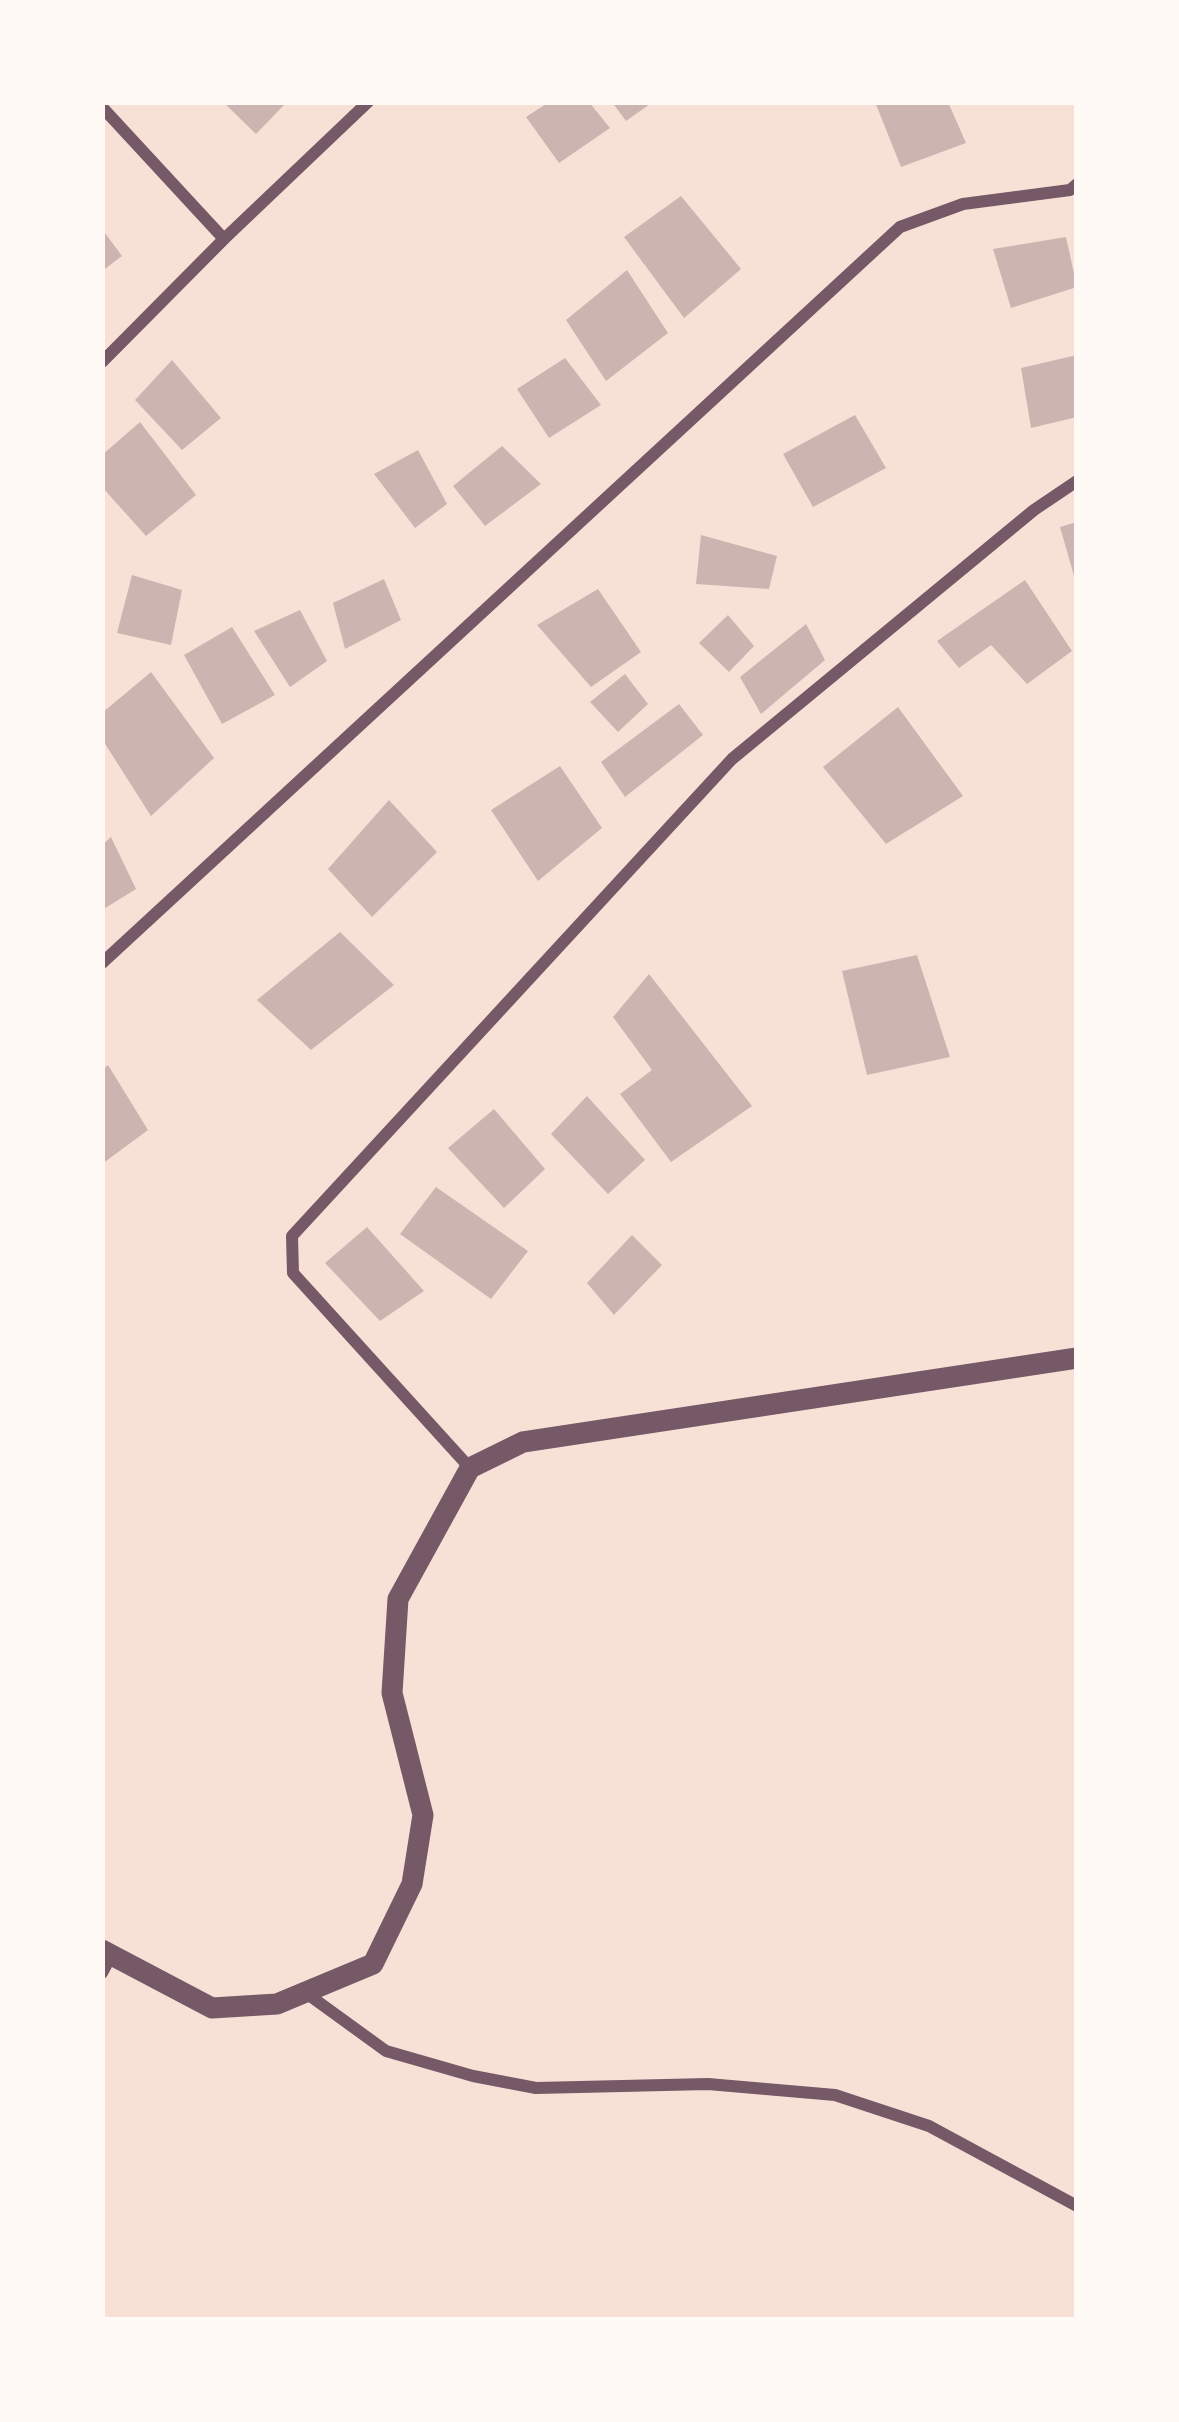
<!DOCTYPE html>
<html>
<head>
<meta charset="utf-8">
<style>
  body { margin:0 }
  #map { position:relative; width:1179px; height:2422px; overflow:hidden; background:#f7e1d7; font-family:Cabin,sans-serif }
  canvas { display:block }
  .frame { position:absolute; inset:0; border:105px solid #fffaf5; pointer-events:none }
</style>
</head>
<body>
<div id="map">
<canvas width="1179" height="2422"></canvas>
<div class="frame"></div>
</div>
<script>
const ctx = document.querySelector('canvas').getContext('2d');
ctx.lineJoin = 'round';
function fill(path, color) {
  ctx.fillStyle = color;
  ctx.fill(path, 'evenodd');
}
function poly(rows) {
  const path = new Path2D();
  for (const r of rows) {
    path.moveTo(r[0], r[1]);
    for (let i = 2; i < r.length; i += 2) path.lineTo(r[i], r[i + 1]);
  }
  return path;
}
function trace(path, color, width, dash) {
  ctx.strokeStyle = color;
  ctx.lineWidth = width;
  ctx.lineCap = dash ? 'butt' : 'round';
  ctx.setLineDash(dash || []);
  ctx.stroke(path);
}
fill(poly([
  [223,102,287,102,256,134],
  [549,102,589,102,610,128,559,163,526,117],
  [612,102,653,102,626,121],
  [875,102,948,102,966,143,901,167],
  [681,196,741,269,684,318,624,237],
  [102,229,122,256,102,271],
  [1066,237,1077,287,1011,308,993,249],
  [627,270,668,333,606,381,566,320],
  [1077,355,1077,417,1031,428,1021,368],
  [565,358,601,405,549,438,517,389],
  [172,360,221,418,182,450,135,400],
  [855,415,886,468,813,507,783,454],
  [140,422,196,495,146,536,102,487,102,455],
  [502,446,541,484,485,526,453,486],
  [418,450,447,504,415,528,374,474],
  [1077,522,1077,583,1076,583,1060,527],
  [701,535,777,556,769,589,696,584],
  [132,575,182,590,171,645,117,633],
  [384,579,401,620,345,649,333,603],
  [1025,580,1072,651,1027,684,991,645,959,668,937,641],
  [598,589,641,652,591,687,537,625],
  [300,610,327,661,290,687,254,631],
  [728,615,754,646,729,672,699,643],
  [806,624,825,660,761,714,740,677],
  [232,627,275,695,222,724,184,655],
  [151,672,214,758,151,816,102,739,102,713],
  [625,674,648,704,618,732,590,702],
  [679,704,703,735,625,797,601,762],
  [898,707,963,796,886,844,823,767],
  [560,766,602,828,538,881,491,810],
  [389,800,437,852,372,917,328,869],
  [111,837,136,889,102,910,102,845],
  [340,932,394,985,311,1050,257,1000],
  [917,955,950,1057,867,1075,842,971],
  [649,974,752,1106,671,1162,620,1094,652,1070,613,1017],
  [108,1065,148,1130,102,1164,102,1070],
  [587,1096,645,1160,608,1194,551,1134],
  [494,1109,545,1169,504,1208,448,1148],
  [436,1187,528,1251,491,1299,400,1234],
  [367,1227,424,1291,380,1321,325,1263],
  [632,1235,662,1265,614,1315,587,1283]
]), '#ccb4b1');
trace(poly([
  [102,107,224,239],
  [102,362,224,239,368,102],
  [102,963,900,227,963,204,1070,190,1077,184],
  [470,1468,293,1273,292,1236,732,759,1034,510,1077,481],
  [102,1973,111,1956],
  [306,1993,386,2051,473,2076,536,2088,708,2084,835,2095,929,2126,1077,2206]
]), '#755966', 12);
trace(poly([
  [102,1950,212,2008,277,2004,373,1964,412,1884,423,1815,392,1693,398,1599,470,1468,523,1442,1077,1358]
]), '#755966', 21);
</script>
</body>
</html>
